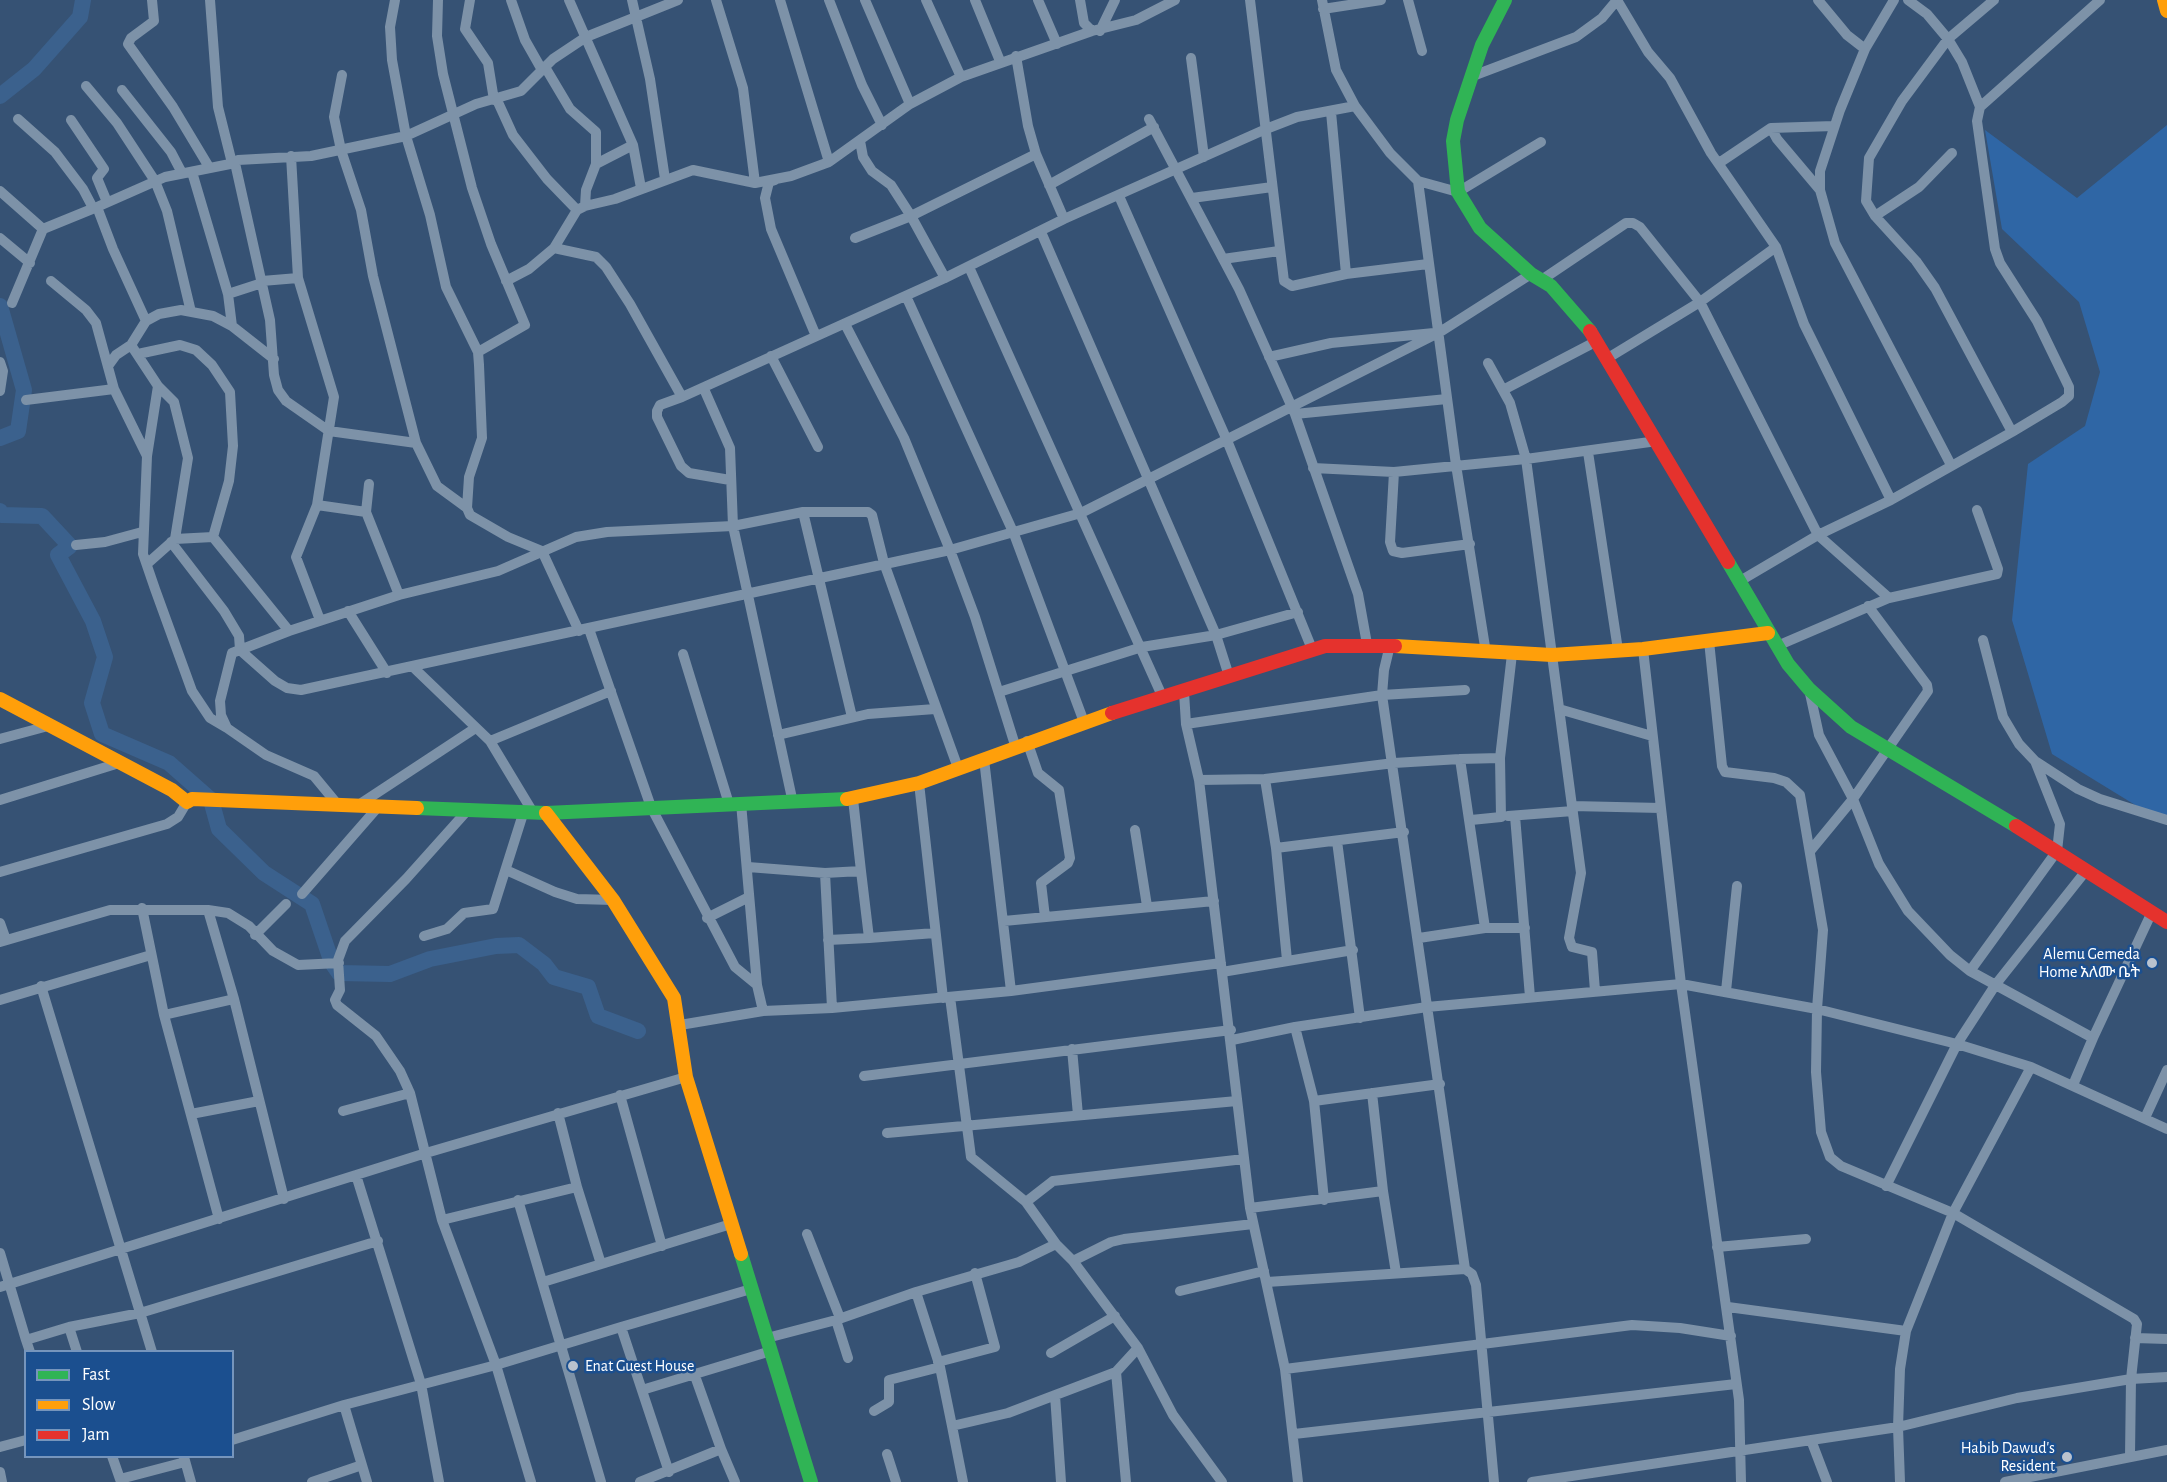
<!DOCTYPE html>
<html>
<head>
<meta charset="utf-8">
<style>
  body { margin:0 }
  #map { position:relative; width:2167px; height:1482px; overflow:hidden; background:#365274; font-family:"Alegreya Sans",sans-serif }
  canvas { display:block }
  .legend { position:absolute; left:24px; top:1350px; width:210px; height:108px; box-sizing:border-box; background:#1b4f8f; border:2px solid #7695bc; margin:0; padding:8px 10px; list-style:none; font-size:18px; color:#fff }
  .legend li { display:flex; align-items:center; gap:12px; height:30px }
  .legend b { width:30px; border:2px solid #7695bc }
</style>
</head>
<body>
<div id="map">
<canvas width="2167" height="1482"></canvas>
<ul class="legend">
<li><b style="height:8px;background:#30b455"></b>Fast</li>
<li><b style="height:8px;background:#ff9f0a"></b>Slow</li>
<li><b style="height:8px;background:#e5322d"></b>Jam</li>
</ul>
</div>
<script>
const ctx = document.querySelector('canvas').getContext('2d');
ctx.lineJoin = 'round';
function fill(path, color) {
  ctx.fillStyle = color;
  ctx.fill(path, 'evenodd');
}
function poly(rows) {
  const path = new Path2D();
  for (const r of rows) {
    path.moveTo(r[0], r[1]);
    for (let i = 2; i < r.length; i += 2) path.lineTo(r[i], r[i + 1]);
  }
  return path;
}
function trace(path, color, width, dash) {
  ctx.strokeStyle = color;
  ctx.lineWidth = width;
  ctx.lineCap = dash ? 'butt' : 'round';
  ctx.setLineDash(dash || []);
  ctx.stroke(path);
}
function label(font, color, halo, rows, align = 'center') {
  ctx.font = font + ' "Alegreya Sans","Noto Sans Ethiopic",sans-serif';
  ctx.lineWidth = 5;
  ctx.setLineDash([]);
  ctx.textBaseline = 'middle';
  ctx.strokeStyle = halo;
  ctx.fillStyle = color;
  for (const [text, x, y, turn = 0] of rows) {
    ctx.save();
    ctx.translate(x, y);
    ctx.rotate((+turn || 0) * Math.PI / 180);
    ctx.textAlign = isNaN(turn) ? turn : align;
    if (halo) ctx.strokeText(text, 0, 0);
    ctx.fillText(text, 0, 0);
    ctx.restore();
  }
}
fill(poly([
  [2167,125,2167,818,2145,811,2052,754,2012,620,2028,464,2085,426,2100,372,2079,302,2002,229,1985,130,2077,198]
]), '#2f66a5');
trace(poly([
  [0,96,34,69,80,17,83,0],
  [0,306,24,390,18,431,0,438],
  [0,511,2,515,42,516,70,546,58,555,93,621,105,657,92,703,102,734,169,763,211,800,219,829,264,873,312,904,332,963,339,973,390,974,430,959,496,946,519,945,544,964,554,977,588,987,598,1016,638,1031]
]), '#3b618d', 16);
trace(poly([
  [152,0,154,21,131,38,128,44,173,107,209,167],
  [210,0,218,107,232,163],
  [395,0,390,27,392,60,406,136,430,215,446,287,478,352,479,365,482,438,469,477,467,508],
  [438,0,437,36,443,74,472,188,491,244,525,325,478,352],
  [470,0,465,29,488,63,494,100],
  [511,0,525,40,542,70],
  [569,0,633,145,641,188],
  [632,0,650,79,665,179],
  [716,0,743,88,755,183],
  [780,0,829,162],
  [829,0,862,85,882,125],
  [865,0,910,104],
  [926,0,961,77],
  [975,0,1000,61],
  [1038,0,1057,44],
  [1080,0,1084,23,1092,31,1136,20,1175,0],
  [1250,0,1284,281,1292,286,1346,274,1428,264],
  [1322,0,1336,70,1355,106,1390,153,1418,181,1458,192,1541,142],
  [1408,0,1422,51],
  [1617,0,1648,52,1670,78,1711,153,1776,247,1804,324,1891,500],
  [1818,0,1847,35,1865,49],
  [1894,0,1865,49,1840,110,1820,171,1820,190,1835,243,1951,465],
  [1908,0,1927,14,1948,39,1962,62,1980,107,1977,121,1995,249,2000,263,2037,321,2069,387,2069,396,2062,402,2012,432],
  [1323,9,1381,0],
  [1100,31,1115,0],
  [1016,56,1028,126,1036,154,1064,219],
  [1191,58,1204,157],
  [545,67,570,109,596,132,596,164],
  [342,75,334,117,341,150,361,210,373,276,416,443],
  [1470,77,1576,37,1602,18,1617,0],
  [86,86,117,123,155,181,167,211,191,312],
  [122,90,171,152,182,173],
  [497,100,513,135,547,179,577,210],
  [1980,107,2100,0],
  [1331,112,1346,274],
  [18,119,55,152,83,189,93,208],
  [1149,119,1239,289,1295,414,1358,594,1367,644],
  [71,120,104,169,97,178,107,202],
  [1771,128,1777,139,1820,190],
  [860,141,863,157,872,171,891,185,911,216,945,278],
  [291,156,298,278,334,397,317,505,296,557,320,620],
  [235,163,270,320,274,375,278,390,286,401,329,431,416,443,437,486,467,508,470,515,508,537,542,551,579,631],
  [1719,163,1771,128,1834,126],
  [192,172,228,294,232,326],
  [775,180,769,182,765,198,771,229,816,336],
  [1418,181,1456,465,1486,653],
  [1049,185,1154,127],
  [0,191,43,229],
  [1119,196,1226,438,1312,649],
  [1192,198,1272,187],
  [585,206,586,190,596,164,633,145],
  [1875,216,1919,187,1952,153],
  [1041,232,1216,635,1229,676],
  [0,238,30,263],
  [855,238,911,216,1036,154],
  [554,248,596,257,606,267,630,304,682,397,660,405,657,411,657,417,681,466,689,473,730,480],
  [1223,259,1279,251],
  [969,267,1163,698],
  [1543,279,1626,223,1633,223,1640,227,1700,302,1818,535,1889,598],
  [51,281,86,310,96,323,114,389,147,456,143,554,155,589,192,691,210,718,227,728],
  [262,281,298,278],
  [506,281,529,269,554,248,577,210,585,206,615,199,693,170,755,183,791,176,829,162,910,104,961,77,1092,31],
  [228,294,262,283],
  [906,296,1014,534,1084,722],
  [12,303,43,229,97,207],
  [146,321,113,249,97,207,165,177,235,163,238,160,311,156,406,136,476,104,521,91,553,59,586,37,678,0],
  [845,324,904,438,950,550,975,617,1015,745],
  [131,345,158,386,174,402,188,458,175,539,148,563],
  [138,354,180,345,196,350,212,365,230,392,233,446,229,481,213,537,289,631],
  [771,356,818,447],
  [1269,357,1331,343,1434,333],
  [1608,358,1700,302,1776,247],
  [0,362,3,371,0,391],
  [1488,363,1510,403,1526,459,1572,806],
  [108,366,116,355,131,345,146,321,159,314,181,310,213,316,232,326,274,359],
  [704,389,730,448,733,526,793,803],
  [1503,390,1597,341],
  [682,397,945,278,1064,219,1266,129,1297,117,1355,106],
  [26,400,114,389],
  [1295,414,1447,399],
  [1588,452,1618,650],
  [147,456,158,386],
  [1313,468,1394,472,1526,459,1657,441],
  [1394,472,1390,542,1393,551,1402,553,1470,544],
  [369,484,366,512,399,595],
  [317,505,366,512],
  [803,512,852,717],
  [175,539,213,537],
  [171,542,224,611,239,636,240,650,275,681,287,688,301,690,950,550,1081,513,1440,332,1531,274],
  [76,545,105,542,142,532],
  [1740,581,1818,535,1891,500,2012,432,1935,288,1916,261,1875,216,1866,201,1869,158,1902,101,1948,39,1994,0],
  [1868,606,1927,685,1928,691,1853,799,1879,864,1908,911,1950,955,1970,971,2093,1038,2073,1085],
  [348,611,387,673],
  [589,629,651,807,735,967,757,985],
  [1709,641,1722,766,1725,772,1774,778,1786,782,1800,795,1823,930,1817,1009,1816,1072,1821,1132,1830,1157,1841,1166,1953,1213,2134,1319,2137,1324,2131,1379,2130,1456],
  [1390,645,1384,670,1382,695,1465,1269],
  [1777,646,1889,598,1997,574,1998,569,1977,510],
  [683,654,729,804],
  [413,667,490,741,534,814],
  [1809,689,1819,735,1853,799,1811,850],
  [999,692,1142,647,1216,635,1298,612],
  [1184,692,1186,724,1199,780,1250,1208,1285,1369,1298,1482],
  [1559,709,1652,736],
  [1186,724,1382,695,1465,690],
  [778,735,868,714,935,709],
  [0,739,48,726],
  [490,741,611,691],
  [1027,741,1038,773,1059,790,1070,858,1068,863,1041,883,1045,917],
  [984,759,1011,991],
  [2035,761,2078,789,2100,799,2167,820],
  [1265,779,1276,848],
  [1199,780,1265,779,1394,763,1460,759],
  [919,783,943,998],
  [853,799,861,871],
  [0,800,119,763],
  [741,803,757,985,763,1011],
  [338,805,314,776,266,755,227,728,221,715,220,701,232,653,289,631,399,595,498,571,576,537,607,532,733,526,803,512,868,512,872,515,884,563,958,768],
  [357,806,474,729],
  [1661,808,1681,984,1739,1400,1741,1482],
  [466,812,406,879,345,941,338,960,340,990,335,1000,337,1005,376,1036,400,1071,410,1093,442,1220,496,1365,531,1482],
  [1508,816,1573,811],
  [1515,816,1530,997],
  [1471,820,1501,817,1500,758,1512,654],
  [1135,830,1147,906],
  [1337,841,1360,1018],
  [748,867,825,873,861,871,869,938,828,940],
  [506,870,555,892,577,899,613,900],
  [0,872,167,824,178,817,187,802],
  [825,873,832,1008],
  [302,894,378,807],
  [142,908,164,1015,219,1219],
  [208,910,234,999,284,1199],
  [707,918,749,897],
  [1004,921,1214,901],
  [0,923,6,940],
  [1485,928,1460,759,1500,758],
  [255,935,286,904],
  [424,936,447,929,464,913,493,909,523,814],
  [869,938,935,933],
  [1419,938,1485,928,1525,928],
  [0,942,110,910,208,910,228,913,249,926,273,951,298,965,339,963],
  [1287,960,1276,848,1404,832],
  [1970,971,2057,851,2060,824,2035,761,2019,744,2003,717,1983,640],
  [1222,972,1353,950],
  [41,986,152,1352],
  [1595,991,1592,952,1572,947,1569,938,1581,873,1572,806,1661,808,1643,649],
  [1726,991,1737,886],
  [950,997,971,1157,1026,1202,1056,1244,1073,1261,1138,1348,1173,1415,1222,1482],
  [0,1000,151,955],
  [164,1015,234,999],
  [680,1025,763,1011,832,1008,1011,991,1221,963],
  [1295,1027,1314,1101],
  [2093,1038,2151,914],
  [1232,1040,1295,1027,1427,1007,1681,984,1817,1009,1957,1044,2031,1067,2167,1129],
  [1072,1049,1078,1115],
  [864,1076,1231,1030],
  [620,1095,662,1246],
  [343,1111,410,1093],
  [558,1113,577,1187,601,1264],
  [191,1114,259,1101],
  [2145,1118,2167,1070],
  [887,1133,1237,1101],
  [356,1175,421,1384,439,1482],
  [1886,1186,1957,1044,1996,984,2085,872],
  [1383,1191,1396,1273],
  [518,1200,601,1482],
  [1324,1200,1314,1101,1440,1084],
  [1026,1202,1053,1181,1244,1159],
  [1250,1208,1383,1191,1372,1093],
  [442,1220,577,1187],
  [807,1234,840,1318],
  [1717,1247,1806,1239],
  [0,1253,26,1340,69,1327,140,1313,378,1241],
  [1073,1261,1111,1242,1124,1239,1253,1224],
  [543,1282,731,1224],
  [1267,1282,1465,1269,1472,1274,1476,1285,1494,1482],
  [0,1287,426,1153,686,1077],
  [1180,1291,1264,1271],
  [916,1292,940,1367,952,1426],
  [1728,1307,1906,1331],
  [836,1320,848,1358],
  [69,1327,77,1352],
  [767,1338,836,1320,916,1292,1019,1262,1056,1244],
  [2135,1338,2167,1339],
  [26,1340,30,1352],
  [1051,1353,1115,1316],
  [938,1362,995,1347,975,1273],
  [1285,1369,1632,1325,1680,1328,1731,1336],
  [1116,1372,1126,1482],
  [642,1390,771,1351],
  [1055,1395,1061,1482],
  [344,1405,367,1482],
  [874,1411,889,1402,889,1380,940,1367],
  [1294,1434,1736,1384],
  [232,1440,344,1405,496,1365,621,1327],
  [1811,1440,1827,1482],
  [0,1447,26,1440],
  [721,1449,735,1482],
  [887,1454,896,1482],
  [112,1456,120,1479,185,1462],
  [184,1457,191,1482],
  [0,1472,2,1482],
  [669,1472,621,1327,751,1289],
  [312,1482,362,1465],
  [640,1482,721,1449,695,1376],
  [963,1482,952,1426,1008,1413,1116,1372,1138,1348],
  [1532,1482,1898,1427,2017,1398,2131,1379,2167,1377],
  [1900,1482,1898,1427,1900,1369,1906,1331,1953,1213,2031,1067],
  [2005,1482,2167,1450]
]), '#7d92a8', 10);
trace(poly([
  [1505,0,1482,45,1457,120,1453,141,1458,192,1480,228,1531,274,1551,286,1590,331],
  [1728,562,1788,664,1809,689,1851,727,2016,826],
  [417,808,546,813,847,799],
  [741,1254,811,1482]
]), '#30b455', 14);
trace(poly([
  [2164,0,2167,11],
  [1395,646,1552,655,1643,649,1768,633],
  [0,699,172,790,187,802,192,799,417,808],
  [847,799,919,783,1112,713],
  [546,813,613,900,674,998,686,1077,741,1254]
]), '#ff9f0a', 14);
trace(poly([
  [1590,331,1728,562],
  [1112,713,1325,646,1395,646],
  [2016,826,2167,922]
]), '#e5322d', 14);
for (const [x, y, r, color] of [
  [2152,963,6,"#b9c2ce"],
  [573,1366,6,"#b9c2ce"],
  [2067,1457,6,"#b9c2ce"]
]) {
  const dot = new Path2D();
  dot.arc(x, y, r, 0, 2 * Math.PI);
  ctx.fillStyle = color;
  ctx.fill(dot);
  trace(dot, '#1b4f8f', 2);
}
label('16px', '#fff', '#1b4f8f', [
  ["Alemu Gemeda",2140,954],
  ["Home አለሙ ቤት",2140,972],
  ["Enat Guest House",585,1366,"left"],
  ["Habib Dawud's",2055,1448],
  ["Resident",2055,1466]
], 'right');
</script>
</body>
</html>
